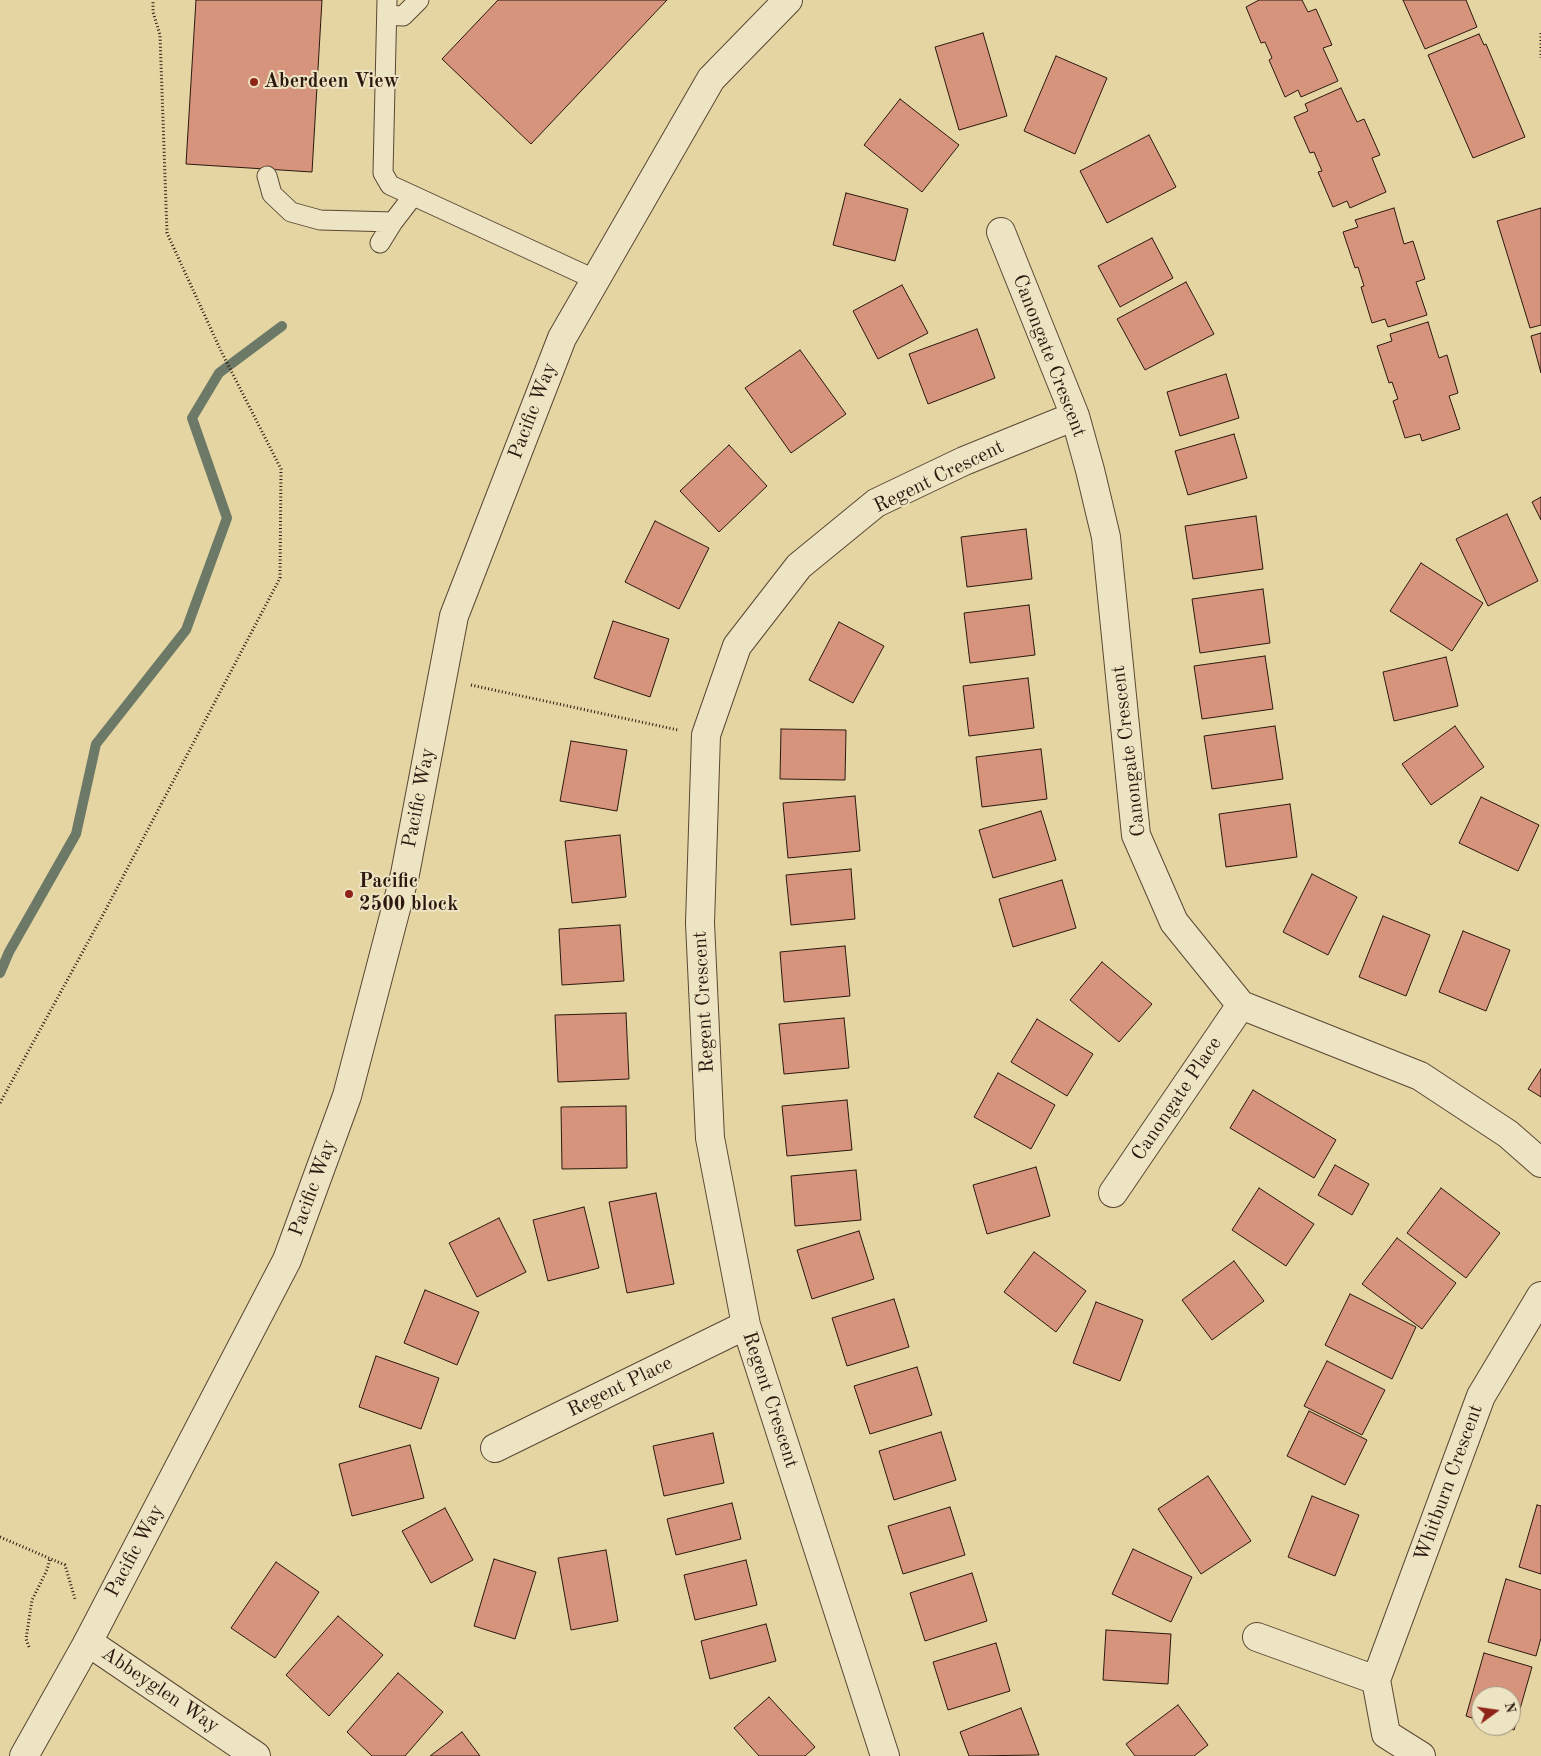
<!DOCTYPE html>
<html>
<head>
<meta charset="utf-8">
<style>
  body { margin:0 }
  #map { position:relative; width:1541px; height:1756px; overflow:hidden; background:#e4d5a2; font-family:"Old Standard TT",serif }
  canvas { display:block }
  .north { position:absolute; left:1471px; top:1686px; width:50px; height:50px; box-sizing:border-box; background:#ede4c3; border:1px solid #a0927b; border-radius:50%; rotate:76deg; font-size:14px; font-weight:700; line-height:20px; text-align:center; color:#2c180f }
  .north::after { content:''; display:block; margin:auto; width:18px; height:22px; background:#8f2418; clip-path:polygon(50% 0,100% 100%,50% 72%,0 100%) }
</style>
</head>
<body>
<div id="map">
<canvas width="1541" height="1756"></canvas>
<div class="north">N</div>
</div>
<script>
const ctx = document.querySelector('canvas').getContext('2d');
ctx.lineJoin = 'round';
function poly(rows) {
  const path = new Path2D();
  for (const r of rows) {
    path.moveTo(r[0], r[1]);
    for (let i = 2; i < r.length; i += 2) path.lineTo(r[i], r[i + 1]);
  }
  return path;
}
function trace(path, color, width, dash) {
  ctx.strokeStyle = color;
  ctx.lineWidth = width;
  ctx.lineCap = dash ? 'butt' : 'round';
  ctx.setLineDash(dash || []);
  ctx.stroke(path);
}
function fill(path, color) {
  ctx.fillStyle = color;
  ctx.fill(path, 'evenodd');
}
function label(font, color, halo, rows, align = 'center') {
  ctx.font = font + ' "Old Standard TT",serif';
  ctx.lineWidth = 4;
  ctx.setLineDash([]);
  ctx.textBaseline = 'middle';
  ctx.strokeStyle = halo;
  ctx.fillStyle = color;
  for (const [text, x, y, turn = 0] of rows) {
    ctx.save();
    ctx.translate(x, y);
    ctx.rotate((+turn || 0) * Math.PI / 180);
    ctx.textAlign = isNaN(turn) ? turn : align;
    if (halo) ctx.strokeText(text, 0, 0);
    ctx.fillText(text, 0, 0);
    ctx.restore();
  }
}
trace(poly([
  [0,973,9,952,76,834,96,744,186,630,227,518,192,418,219,373,282,326]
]), '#6c7967', 10);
const building = poly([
  [196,0,322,0,312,172,186,164,196,0],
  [498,0,667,0,531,144,442,59,498,0],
  [1259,0,1302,0,1308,12,1316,9,1332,45,1323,48,1338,81,1301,97,1298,90,1285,97,1269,60,1272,58,1265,42,1261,43,1246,7,1259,0],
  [1403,0,1466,0,1477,27,1425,49,1403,0],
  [983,33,1007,116,959,130,935,47,983,33],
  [1479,34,1484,45,1486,44,1525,137,1473,158,1428,55,1479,34],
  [1056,56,1107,78,1075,154,1024,131,1056,56],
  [1341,88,1357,122,1364,119,1380,155,1372,158,1386,192,1350,208,1347,201,1333,207,1318,172,1322,171,1314,152,1310,153,1294,117,1308,111,1305,104,1341,88],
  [900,99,959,145,922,192,864,145,900,99],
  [1149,135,1176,187,1107,223,1080,171,1149,135],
  [846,193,908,209,895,261,833,245,846,193],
  [1394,208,1404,244,1413,241,1425,279,1416,282,1427,315,1388,327,1385,319,1372,323,1361,287,1364,286,1358,267,1355,268,1343,232,1358,227,1355,220,1394,208],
  [1541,208,1541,325,1530,328,1497,221,1541,208],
  [1152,238,1173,278,1120,307,1098,266,1152,238],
  [1186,282,1214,334,1145,370,1117,319,1186,282],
  [902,285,928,333,878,359,853,311,902,285],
  [1428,322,1439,358,1447,355,1458,393,1449,396,1460,429,1422,441,1420,434,1405,438,1393,401,1398,399,1392,382,1389,383,1377,346,1392,341,1390,334,1428,322],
  [977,329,995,378,928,404,909,354,977,329],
  [1541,333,1541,373,1531,336,1541,333],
  [800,350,846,414,791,453,745,388,800,350],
  [1226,374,1239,418,1180,436,1167,392,1226,374],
  [1234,434,1247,478,1188,495,1175,451,1234,434],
  [729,445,767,486,719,532,680,491,729,445],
  [1541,497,1541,520,1532,502,1541,497],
  [1507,514,1538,581,1488,606,1456,539,1507,514],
  [1256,516,1263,569,1193,579,1185,526,1256,516],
  [655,521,709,548,679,609,625,582,655,521],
  [1026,529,1032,579,967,587,961,537,1026,529],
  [1421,563,1483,603,1452,651,1390,611,1421,563],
  [1263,589,1270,643,1200,653,1192,599,1263,589],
  [1029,605,1035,655,970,663,964,613,1029,605],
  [613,621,669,639,650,697,594,678,613,621],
  [839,622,884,646,853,703,809,680,839,622],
  [1265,656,1273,709,1202,719,1194,666,1265,656],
  [1446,657,1458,706,1394,721,1383,672,1446,657],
  [1028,678,1034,728,969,736,963,686,1028,678],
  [1275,726,1283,779,1212,789,1204,736,1275,726],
  [1455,726,1484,767,1431,805,1402,764,1455,726],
  [781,729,846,730,845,780,780,779,781,729],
  [571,741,627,750,617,811,560,801,571,741],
  [1041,749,1047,799,982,807,976,757,1041,749],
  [855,796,860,851,788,858,783,803,855,796],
  [1481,797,1539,825,1518,871,1459,843,1481,797],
  [1290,804,1297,857,1226,867,1219,814,1290,804],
  [1041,811,1056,860,993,878,979,830,1041,811],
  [620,835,626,897,572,903,565,841,620,835],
  [851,869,855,919,791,925,786,875,851,869],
  [1312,874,1357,897,1328,955,1283,932,1312,874],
  [1062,880,1076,928,1013,947,999,899,1062,880],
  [1383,916,1430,935,1406,996,1359,977,1383,916],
  [620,925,624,981,562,985,559,929,620,925],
  [1463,931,1510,950,1486,1011,1439,992,1463,931],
  [845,946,850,996,784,1002,780,952,845,946],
  [1102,962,1152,1004,1119,1042,1070,1000,1102,962],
  [626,1013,629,1079,558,1082,555,1015,626,1013],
  [844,1018,849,1068,784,1074,779,1024,844,1018],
  [1037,1019,1093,1054,1067,1096,1011,1062,1037,1019],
  [1541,1069,1541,1097,1528,1089,1541,1069],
  [998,1073,1055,1105,1031,1149,974,1117,998,1073],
  [1253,1090,1336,1140,1314,1178,1230,1128,1253,1090],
  [847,1100,852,1150,787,1156,782,1106,847,1100],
  [626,1106,627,1168,562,1169,561,1107,626,1106],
  [1335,1165,1369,1184,1352,1215,1318,1195,1335,1165],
  [1036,1167,1050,1216,987,1234,973,1185,1036,1167],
  [856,1170,861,1220,795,1226,791,1176,856,1170],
  [1259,1188,1314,1224,1286,1266,1232,1230,1259,1188],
  [1441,1188,1500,1233,1466,1278,1407,1233,1441,1188],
  [656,1193,674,1284,627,1293,609,1202,656,1193],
  [584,1207,599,1268,548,1281,533,1220,584,1207],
  [499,1218,526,1272,477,1297,449,1243,499,1218],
  [859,1231,874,1279,812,1299,797,1250,859,1231],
  [1397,1238,1456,1283,1422,1329,1362,1284,1397,1238],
  [1034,1252,1086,1291,1056,1332,1004,1292,1034,1252],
  [1234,1261,1264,1301,1212,1340,1182,1300,1234,1261],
  [425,1290,479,1312,457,1365,404,1343,425,1290],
  [1350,1294,1416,1327,1392,1379,1325,1345,1350,1294],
  [894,1299,909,1347,847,1366,832,1318,894,1299],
  [1096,1302,1143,1320,1120,1381,1073,1363,1096,1302],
  [376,1356,439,1378,421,1429,359,1407,376,1356],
  [1327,1361,1385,1390,1362,1435,1304,1406,1327,1361],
  [917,1367,932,1415,870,1434,854,1386,917,1367],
  [1309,1411,1367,1440,1345,1485,1287,1456,1309,1411],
  [941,1432,956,1480,894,1500,879,1451,941,1432],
  [713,1433,724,1483,664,1496,653,1446,713,1433],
  [410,1445,424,1498,352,1516,339,1464,410,1445],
  [1208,1476,1251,1541,1201,1574,1158,1509,1208,1476],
  [1312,1496,1359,1515,1335,1576,1288,1557,1312,1496],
  [732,1503,741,1539,676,1555,667,1519,732,1503],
  [1537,1505,1541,1506,1541,1574,1519,1567,1537,1505],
  [950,1507,965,1555,903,1574,888,1526,950,1507],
  [445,1508,473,1560,431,1583,402,1531,445,1508],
  [1133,1549,1192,1577,1171,1622,1112,1594,1133,1549],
  [606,1550,618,1621,571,1630,558,1558,606,1550],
  [494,1559,536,1572,515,1639,474,1626,494,1559],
  [746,1560,757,1605,695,1620,684,1575,746,1560],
  [276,1562,319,1592,275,1658,231,1628,276,1562],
  [972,1573,987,1621,925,1641,910,1593,972,1573],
  [1506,1579,1541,1590,1541,1638,1536,1656,1488,1642,1506,1579],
  [338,1616,383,1655,329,1716,286,1675,338,1616],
  [766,1624,776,1661,710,1679,701,1641,766,1624],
  [1106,1630,1171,1634,1168,1684,1103,1680,1106,1630],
  [996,1643,1010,1691,948,1710,933,1662,996,1643],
  [1484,1653,1532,1667,1514,1730,1500,1726,1511,1726,1511,1696,1481,1696,1481,1721,1466,1716,1484,1653],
  [398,1673,443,1712,405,1756,372,1756,347,1732,398,1673],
  [769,1697,815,1747,805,1756,759,1756,734,1728,769,1697],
  [1178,1705,1208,1745,1194,1756,1135,1756,1126,1744,1178,1705],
  [1021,1708,1039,1755,969,1756,960,1732,1021,1708],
  [462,1732,480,1756,430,1756,462,1732]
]);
fill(building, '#d5947b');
trace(building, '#2c180f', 1);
const service = poly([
  [387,0,383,173,390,185,596,280],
  [387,15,403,16,419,0],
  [267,176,272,194,291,212,320,220,393,222],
  [380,243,393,222,413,196]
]);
const minor = poly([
  [1001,232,1075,416,1090,470,1106,537,1136,835,1174,922,1241,1005,1420,1076,1508,1134,1541,1163],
  [1113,1193,1241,1005],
  [495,1448,746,1325],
  [1257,1637,1376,1680],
  [1376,1680,1481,1396,1541,1296],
  [1376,1680,1386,1734,1421,1756],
  [24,1756,88,1642,256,1756],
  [885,1756,746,1325,710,1138,700,923,706,735,737,646,799,566,876,503,964,461,1075,416]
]);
const tertiary = poly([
  [88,1642,287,1260,347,1096,405,874,454,616,562,338,711,79,788,0]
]);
trace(service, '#5a4734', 21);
trace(minor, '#5a4734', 30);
trace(tertiary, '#5a4734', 30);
trace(poly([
  [1541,33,1541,58],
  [471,685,678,730],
  [0,1103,105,911,280,578,281,469,221,351,167,233,160,35,153,12,153,0],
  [0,1537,65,1565,75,1599],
  [29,1647,26,1639,32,1600,47,1570,50,1558]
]), '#2c180f', 3, [1, 2.5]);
trace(service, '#ede4c3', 19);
trace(minor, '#ede4c3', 28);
trace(tertiary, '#ede4c3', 28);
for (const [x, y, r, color] of [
  [254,82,5,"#8f2418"],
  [349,894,5,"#8f2418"]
]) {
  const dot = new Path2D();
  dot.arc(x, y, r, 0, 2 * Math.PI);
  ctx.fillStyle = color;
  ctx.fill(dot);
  trace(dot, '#ede4c3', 2);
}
label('bold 20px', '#2c180f', '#ede4c3', [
  ["Aberdeen View",264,82],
  ["Pacific",359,882],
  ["2500 block",359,905]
], 'left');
label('20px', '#2c180f', '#ede4c3', [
  ["Canongate Crescent",1049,356,69],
  ["Pacific Way",533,411,-69],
  ["Regent Crescent",939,477,-26],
  ["Canongate Crescent",1129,751,-97],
  ["Pacific Way",419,798,-79],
  ["Regent Crescent",704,1002,-93],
  ["Canongate Place",1177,1099,-56],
  ["Pacific Way",313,1188,-70],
  ["Regent Place",620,1387,-26],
  ["Regent Crescent",770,1400,72],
  ["Whitburn Crescent",1449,1483,-70],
  ["Pacific Way",135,1551,-62],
  ["Abbeyglen Way",160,1690,34]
]);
</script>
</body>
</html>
